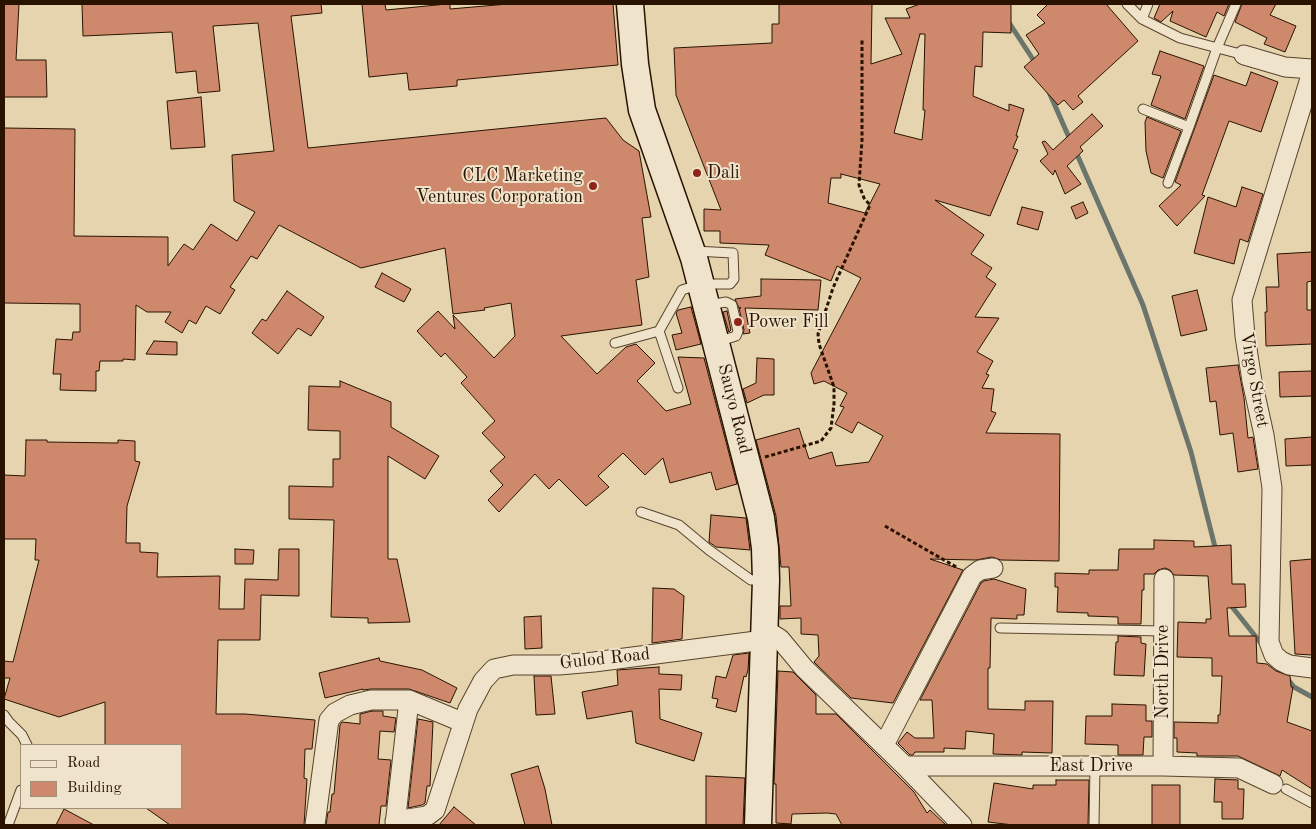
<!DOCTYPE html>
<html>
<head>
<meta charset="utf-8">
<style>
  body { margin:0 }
  #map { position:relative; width:1316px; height:829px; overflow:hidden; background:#e6d4af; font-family:"Old Standard TT",serif }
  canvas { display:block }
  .frame { position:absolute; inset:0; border:5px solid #291300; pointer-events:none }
  .legend { position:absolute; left:20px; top:744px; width:162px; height:65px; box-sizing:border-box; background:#efe3cb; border:1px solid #a0907a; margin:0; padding:6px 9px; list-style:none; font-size:15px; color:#291300 }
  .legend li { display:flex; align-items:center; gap:10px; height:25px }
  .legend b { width:25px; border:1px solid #a0907a }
</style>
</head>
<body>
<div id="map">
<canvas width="1316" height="829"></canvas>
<div class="frame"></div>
<ul class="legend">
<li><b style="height:6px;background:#efe3cb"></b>Road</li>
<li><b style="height:14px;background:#ce896c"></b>Building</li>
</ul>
</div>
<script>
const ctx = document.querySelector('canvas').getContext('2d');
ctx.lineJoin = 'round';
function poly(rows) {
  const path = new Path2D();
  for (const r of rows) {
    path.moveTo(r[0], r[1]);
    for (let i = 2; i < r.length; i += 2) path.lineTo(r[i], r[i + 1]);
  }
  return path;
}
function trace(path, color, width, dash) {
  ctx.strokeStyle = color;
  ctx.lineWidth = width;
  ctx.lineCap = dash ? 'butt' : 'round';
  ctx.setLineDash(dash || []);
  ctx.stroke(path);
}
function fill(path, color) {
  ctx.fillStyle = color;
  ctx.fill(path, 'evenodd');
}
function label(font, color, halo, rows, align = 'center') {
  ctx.font = font + ' "Old Standard TT",serif';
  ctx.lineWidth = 4;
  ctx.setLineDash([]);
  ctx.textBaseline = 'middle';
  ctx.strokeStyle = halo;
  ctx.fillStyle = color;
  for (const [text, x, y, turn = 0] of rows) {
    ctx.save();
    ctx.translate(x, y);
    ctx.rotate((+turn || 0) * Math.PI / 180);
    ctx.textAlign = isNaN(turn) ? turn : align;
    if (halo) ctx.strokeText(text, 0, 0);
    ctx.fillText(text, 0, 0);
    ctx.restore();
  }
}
trace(poly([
  [1008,21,1036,64],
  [1049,92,1071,142],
  [1076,152,1143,305,1191,452,1216,551],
  [1229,603,1264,647],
  [1279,668,1294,687,1312,697]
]), '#6c756b', 5);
const building = poly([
  [4,4,19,4,16,60,46,60,47,97,4,97,4,4],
  [82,4,321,4,322,13,291,16,308,148,606,118,623,140,639,151,651,217,642,218,649,277,636,280,642,325,561,336,597,374,626,347,636,344,655,363,637,381,666,411,691,404,678,357,704,358,737,484,716,490,711,472,670,483,663,458,645,475,623,453,598,476,609,487,586,506,559,479,549,489,535,474,499,512,488,500,503,485,490,471,505,457,482,433,495,421,461,383,467,377,445,353,441,357,417,331,438,311,455,329,453,315,494,358,515,336,511,303,484,308,485,310,453,314,445,248,361,268,279,225,257,259,251,256,230,287,235,290,220,314,206,306,196,324,189,320,182,333,165,322,171,312,147,312,136,305,135,360,123,359,123,361,100,361,99,371,96,371,96,391,60,390,61,374,53,374,56,339,72,340,73,332,80,332,80,304,4,303,4,128,75,129,74,236,168,237,168,266,184,244,193,250,211,224,237,241,255,212,234,201,232,155,274,151,258,23,213,26,220,91,198,93,196,71,176,73,172,32,83,36,82,4],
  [362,4,385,4,386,10,447,4,450,4,450,9,508,4,613,4,618,65,457,80,457,86,409,90,407,73,369,77,362,4],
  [779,4,872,4,871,64,902,54,885,18,910,18,906,9,920,4,1011,4,1011,33,983,32,982,67,975,66,973,96,1009,111,1009,104,1024,109,1016,136,1018,136,1013,148,1018,150,990,216,935,200,984,235,971,254,992,268,986,277,996,284,975,317,999,318,977,352,993,361,986,374,989,375,982,388,994,389,991,411,996,413,986,433,1060,434,1059,561,1001,560,992,557,976,560,930,559,963,570,893,703,851,698,814,662,819,656,818,635,801,634,801,618,780,619,780,606,791,606,789,567,781,567,776,516,756,440,799,428,809,459,832,452,836,466,869,462,883,436,858,422,852,433,835,424,844,407,840,406,847,393,824,381,814,384,811,373,861,278,837,266,831,281,765,255,769,245,720,243,720,231,704,231,704,209,721,210,676,95,674,48,772,43,772,24,779,24,779,4],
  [920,34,925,34,923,110,925,110,922,140,894,133,920,34],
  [841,174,880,184,865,213,828,203,831,178,841,178,841,174],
  [1048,4,1106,4,1138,41,1078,96,1083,102,1073,110,1064,100,1058,105,1024,67,1039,54,1026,35,1045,23,1037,15,1048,4],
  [1160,4,1229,4,1224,16,1217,12,1206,37,1170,21,1173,11,1161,22,1154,18,1160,4],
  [1242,4,1276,4,1270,15,1296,26,1285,52,1264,44,1267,38,1235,22,1242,4],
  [1160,51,1204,66,1185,119,1151,105,1161,76,1152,74,1160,51],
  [1251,72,1278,82,1261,132,1229,121,1202,195,1205,196,1177,226,1159,206,1181,185,1175,182,1214,75,1246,86,1251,72],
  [201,97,205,147,171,149,167,101,201,97],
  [1092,114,1103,126,1080,147,1083,151,1067,166,1081,184,1065,194,1055,170,1053,175,1040,161,1048,154,1042,142,1045,141,1053,150,1092,114],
  [1147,117,1181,131,1163,178,1151,173,1146,151,1145,122,1147,117],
  [1242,187,1263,194,1248,242,1240,239,1234,264,1194,253,1208,197,1236,207,1242,187],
  [1083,202,1088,213,1076,219,1071,207,1083,202],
  [1022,207,1043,212,1038,230,1017,224,1022,207],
  [1312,252,1312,281,1307,282,1307,310,1312,310,1312,344,1266,346,1265,312,1267,312,1266,287,1279,287,1277,254,1312,252],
  [382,273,411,289,404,302,375,287,382,273],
  [761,279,821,280,818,310,745,308,750,333,743,334,744,330,739,308,741,308,739,308,735,299,761,296,761,279],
  [1197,290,1207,330,1181,336,1172,296,1197,290],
  [287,291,324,317,311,336,298,328,278,354,252,333,262,319,266,321,287,291],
  [691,307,701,344,676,350,672,335,682,333,676,313,678,310,691,307],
  [727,311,731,330,729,332,723,312,727,311],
  [154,341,177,342,177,355,146,354,154,341],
  [757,358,774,359,774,395,764,395,747,403,743,389,756,383,757,358],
  [1238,365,1244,398,1248,438,1253,437,1258,469,1238,472,1233,433,1220,435,1216,401,1210,402,1206,368,1238,365],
  [1312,371,1312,396,1280,397,1279,372,1312,371],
  [340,381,391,402,391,427,439,456,425,479,388,456,388,559,397,559,410,622,368,623,368,618,331,617,334,520,289,519,289,486,333,487,333,459,340,459,340,431,308,430,309,386,340,387,340,381],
  [1312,437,1312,465,1286,466,1285,439,1312,437],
  [26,440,47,440,47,442,118,443,118,440,135,441,135,461,140,462,127,506,126,543,140,543,140,552,158,553,157,577,220,576,219,609,244,609,245,579,278,580,279,549,299,549,299,596,261,595,260,640,218,640,216,714,245,714,315,720,312,749,305,749,304,778,307,779,304,825,170,825,146,808,181,808,181,745,105,745,105,702,59,717,4,699,10,678,4,678,4,661,13,662,39,560,35,560,36,539,4,539,4,475,25,476,26,440],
  [711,515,746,518,750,550,716,547,709,542,711,515],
  [1154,540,1194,541,1194,547,1231,545,1232,584,1245,584,1246,607,1227,608,1229,636,1256,636,1257,663,1267,664,1276,671,1290,676,1291,687,1293,687,1287,722,1312,731,1312,789,1282,770,1280,776,1238,756,1197,756,1197,753,1177,752,1177,738,1174,738,1174,722,1218,723,1218,715,1220,715,1222,676,1212,676,1212,658,1177,657,1178,622,1206,623,1206,619,1211,619,1208,576,1174,575,1170,570,1165,568,1158,570,1154,574,1144,574,1144,590,1142,590,1141,624,1118,624,1118,617,1088,616,1088,613,1057,612,1058,587,1055,587,1055,573,1089,574,1089,570,1118,570,1119,549,1154,549,1154,540],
  [235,549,254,550,253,564,235,564,235,549],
  [1312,559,1312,655,1295,654,1290,561,1312,559],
  [994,579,1026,589,1024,615,1017,615,1017,619,991,618,990,668,988,668,988,709,1025,710,1025,701,1053,701,1052,753,1022,752,1022,755,993,754,994,734,966,731,965,749,944,748,944,752,915,752,913,755,910,755,898,743,907,732,915,738,934,738,932,700,920,700,981,583,984,581,994,579],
  [653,588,674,589,684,596,682,639,652,643,653,588],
  [541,616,542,648,525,649,524,617,541,616],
  [1118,636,1141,637,1141,643,1146,644,1144,676,1114,675,1116,642,1118,642,1118,636],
  [749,653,748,670,746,677,744,676,736,712,716,707,718,699,712,698,716,676,726,678,733,655,749,653],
  [379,658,380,661,422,670,457,688,450,703,409,689,371,689,363,690,363,689,325,698,319,673,379,658],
  [659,667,659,674,682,675,681,690,659,689,660,719,702,733,694,761,636,743,632,711,587,719,582,692,618,685,617,670,659,667],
  [778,671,793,672,816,695,816,714,836,714,914,792,927,813,930,810,946,825,842,825,836,814,827,813,792,814,791,824,776,823,776,784,774,784,778,671],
  [534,676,551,676,555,714,536,715,534,676],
  [1112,704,1146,705,1146,721,1152,721,1152,737,1144,737,1143,755,1118,755,1118,745,1085,744,1086,716,1112,716,1112,704],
  [372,711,383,711,383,716,396,718,394,732,380,731,378,759,391,760,386,806,381,806,379,825,326,825,328,812,330,812,332,794,334,794,340,725,342,722,360,724,360,714,372,711],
  [418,719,433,722,430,786,427,786,425,803,422,805,408,808,418,719],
  [538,766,545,789,552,825,525,825,511,774,538,766],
  [706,776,745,778,743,825,706,825,706,776],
  [1215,779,1238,780,1238,789,1244,789,1243,819,1222,819,1222,802,1214,802,1215,779],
  [1056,780,1089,780,1088,825,1013,825,988,822,994,783,1033,789,1033,785,1056,785,1056,780],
  [1152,785,1180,785,1180,825,1152,825,1152,785],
  [454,807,476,825,439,825,454,807],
  [64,809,94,825,56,825,64,809]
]);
fill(building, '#ce896c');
trace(building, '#291300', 1);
const lane = poly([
  [1127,4,1142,19,1180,38,1244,55],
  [1142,19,1148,4],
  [1143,109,1189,127,1217,48,1236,4],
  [1168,183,1189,127],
  [708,305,726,302,732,305,738,331,736,336,717,342],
  [615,343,659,331],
  [678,388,659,331,682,290,701,284,730,284,734,279,733,253,694,251],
  [641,512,679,525,709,550,751,580,763,580],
  [1000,628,1164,631],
  [4,715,9,722,22,735,27,745],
  [1286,789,1312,803],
  [8,825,21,790],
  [1094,825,1095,767]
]);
const street = poly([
  [1244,55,1285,67,1312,69],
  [1312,72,1242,300,1245,336,1252,381,1264,435,1272,488,1269,642,1274,655,1281,661,1289,665,1312,668],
  [764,632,772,634,780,639,804,668,905,766,962,825],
  [884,745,972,576,980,570,993,568],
  [905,766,1163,766,1239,768,1273,784],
  [1163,766,1164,579],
  [395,821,427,816,435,810,468,709,483,681,494,669,513,665,559,665,594,662,764,640],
  [315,825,329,720,335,713,350,705,371,700,409,700,462,722],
  [395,825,409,700]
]);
const secondary = poly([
  [630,4,635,64,642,110,694,258,761,518,765,548,766,580,758,825]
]);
trace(lane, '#58432c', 11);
trace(street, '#58432c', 21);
trace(secondary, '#291300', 29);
trace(poly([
  [765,457,821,441,831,428,834,404,834,387,819,344,818,334,833,288,870,205,864,198,859,185,862,140,862,40],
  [885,526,958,568]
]), '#291300', 3, [4, 2.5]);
trace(lane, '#efe3cb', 9);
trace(street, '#efe3cb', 19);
trace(secondary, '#efe3cb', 26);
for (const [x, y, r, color] of [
  [697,173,5,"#8f2418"],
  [593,186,5,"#8f2418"],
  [738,322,5,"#8f2418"]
]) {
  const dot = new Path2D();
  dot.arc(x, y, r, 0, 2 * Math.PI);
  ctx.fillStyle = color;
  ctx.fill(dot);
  trace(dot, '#efe3cb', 2);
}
label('18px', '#291300', '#efe3cb', [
  ["Dali",707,173],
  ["CLC Marketing",583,176,"right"],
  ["Ventures Corporation",583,197,"right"],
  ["Power Fill",748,322]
], 'left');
label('18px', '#291300', '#efe3cb', [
  ["Virgo Street",1254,380,80],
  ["Sauyo Road",734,409,76],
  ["Gulod Road",605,659,-6],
  ["North Drive",1163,672,-90],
  ["East Drive",1091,766]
]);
</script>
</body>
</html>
